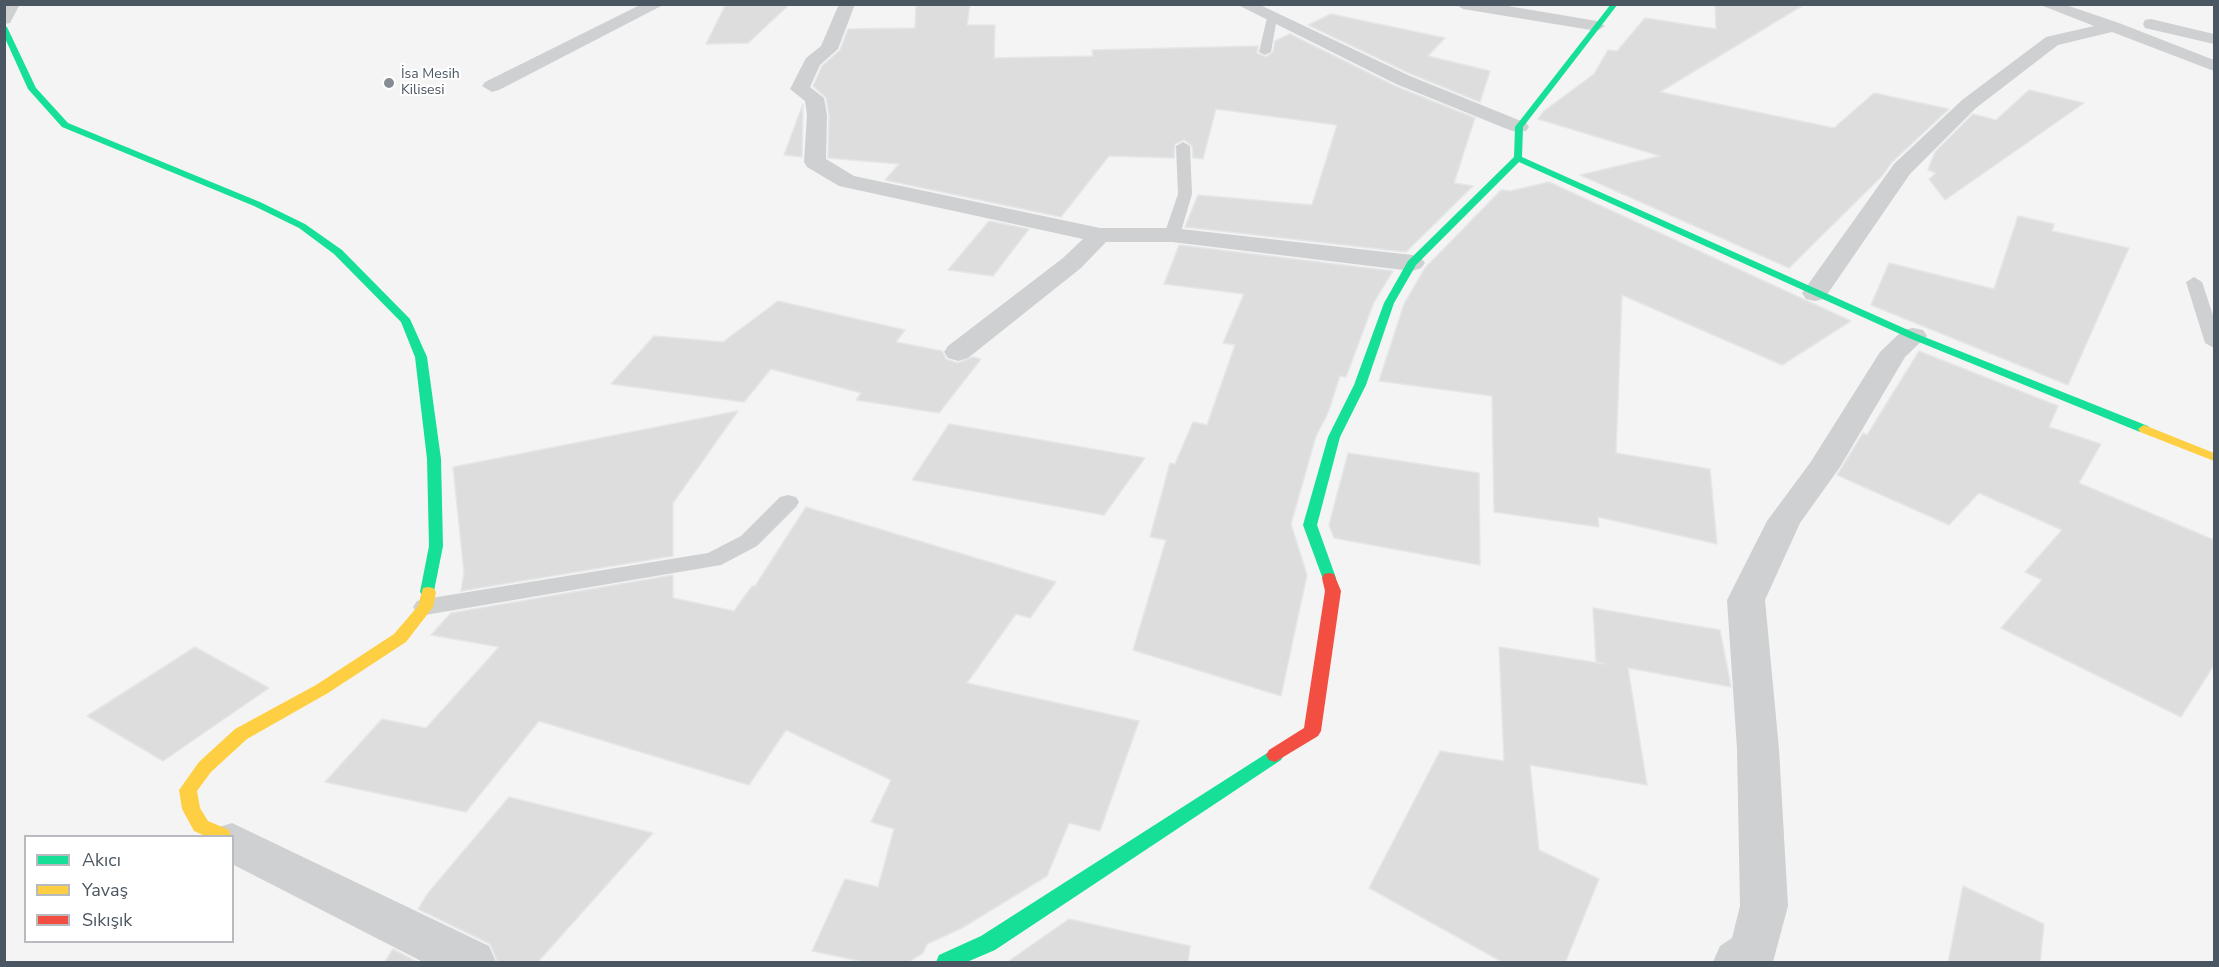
<!DOCTYPE html>
<html>
<head>
<meta charset="utf-8">
<style>
  body { margin:0 }
  #map { position:relative; width:2219px; height:967px; overflow:hidden; background:#f4f4f4; font-family:"Nunito Sans",sans-serif }
  canvas { display:block }
  .frame { position:absolute; inset:0; border:6px solid #4a5661; pointer-events:none }
  .legend { position:absolute; left:24px; top:835px; width:210px; height:108px; box-sizing:border-box; background:#fff; border:2px solid #b7bbc0; margin:0; padding:8px 10px; list-style:none; font-size:18px; color:#4a5661 }
  .legend li { display:flex; align-items:center; gap:12px; height:30px }
  .legend b { width:30px; border:2px solid #b7bbc0 }
</style>
</head>
<body>
<div id="map">
<canvas width="2219" height="967"></canvas>
<div class="frame"></div>
<ul class="legend">
<li><b style="height:8px;background:#16e098"></b>Akıcı</li>
<li><b style="height:8px;background:#ffcf43"></b>Yavaş</li>
<li><b style="height:8px;background:#f24e42"></b>Sıkışık</li>
</ul>
</div>
<script>
const ctx = document.querySelector('canvas').getContext('2d');
ctx.lineJoin = 'round';
function fill(path, color) {
  ctx.fillStyle = color;
  ctx.fill(path, 'evenodd');
}
function poly(rows) {
  const path = new Path2D();
  for (const r of rows) {
    path.moveTo(r[0], r[1]);
    for (let i = 2; i < r.length; i += 2) path.lineTo(r[i], r[i + 1]);
  }
  return path;
}
function trace(path, color, width, dash) {
  ctx.strokeStyle = color;
  ctx.lineWidth = width;
  ctx.lineCap = dash ? 'butt' : 'round';
  ctx.setLineDash(dash || []);
  ctx.stroke(path);
}
function label(font, color, halo, rows, align = 'center') {
  ctx.font = font + ' "Nunito Sans",sans-serif';
  ctx.lineWidth = 4.5;
  ctx.setLineDash([]);
  ctx.textBaseline = 'middle';
  ctx.strokeStyle = halo;
  ctx.fillStyle = color;
  for (const [text, x, y, turn = 0] of rows) {
    ctx.save();
    ctx.translate(x, y);
    ctx.rotate((+turn || 0) * Math.PI / 180);
    ctx.textAlign = isNaN(turn) ? turn : align;
    if (halo) ctx.strokeText(text, 0, 0);
    ctx.fillText(text, 0, 0);
    ctx.restore();
  }
}
const building = poly([
  [726,4,790,4,748,43,706,44,726,4],
  [916,4,970,4,967,25,995,25,994,58,1093,56,1092,50,1258,46,1257,53,1266,57,1273,52,1275,41,1290,34,1395,86,1475,118,1454,183,1473,186,1406,252,1185,227,1198,195,1312,205,1337,125,1216,109,1203,159,1193,158,1192,146,1184,140,1175,144,1174,158,1109,156,1061,217,885,180,899,164,828,158,829,115,826,98,813,86,822,66,840,50,848,29,915,28,916,4],
  [1715,4,1805,4,1660,92,1834,128,1874,93,1949,109,1892,162,1882,176,1789,268,1580,175,1660,156,1538,119,1544,111,1594,74,1608,50,1617,51,1645,18,1716,29,1715,4],
  [1331,14,1445,38,1428,56,1490,71,1480,102,1411,74,1308,25,1331,14],
  [2029,90,2084,103,1945,200,1929,179,1936,173,1928,170,1935,152,1973,114,1996,120,2029,90],
  [803,104,802,157,784,155,803,104],
  [1549,182,1851,321,1782,365,1622,295,1616,453,1710,469,1717,544,1598,517,1599,527,1494,512,1492,396,1379,381,1404,304,1425,268,1501,190,1510,191,1549,182],
  [2018,216,2054,224,2052,231,2129,248,2068,385,1871,305,1889,263,1994,289,2018,216],
  [989,221,1029,229,993,276,948,270,989,221],
  [1179,245,1393,271,1374,302,1346,377,1340,376,1328,413,1316,436,1291,524,1307,575,1281,696,1133,650,1166,540,1150,537,1170,463,1175,464,1193,422,1207,425,1235,345,1223,343,1244,294,1164,284,1179,245],
  [778,301,905,330,896,342,942,351,946,359,957,363,973,357,981,359,939,413,856,400,861,393,771,369,744,402,611,384,654,336,723,342,778,301],
  [1919,351,2058,406,2049,427,2101,444,2079,483,2214,540,2214,665,2181,717,2001,628,2042,580,2025,572,2062,530,1979,493,1949,525,1837,475,1863,433,1867,435,1919,351],
  [738,411,673,503,673,556,461,591,464,573,453,467,738,411],
  [949,424,1145,458,1104,515,912,480,949,424],
  [1348,453,1479,473,1480,565,1334,538,1329,525,1348,453],
  [806,507,1056,582,1030,618,1016,614,967,683,1139,721,1100,831,1069,823,1047,876,962,928,927,944,923,953,907,963,869,963,812,951,845,879,878,887,894,829,871,822,891,780,786,730,749,785,539,721,466,812,325,782,382,719,426,728,499,647,431,635,451,613,673,575,673,598,734,611,752,586,755,586,806,507],
  [1593,608,1720,630,1731,687,1628,668,1647,785,1530,765,1539,850,1599,879,1565,963,1504,963,1369,888,1440,751,1504,761,1499,647,1605,664,1596,662,1593,608],
  [195,647,269,688,163,761,87,716,195,647],
  [509,797,653,833,537,963,498,963,490,944,418,909,428,893,509,797],
  [1963,886,2044,924,2040,963,1948,963,1963,886],
  [1069,919,1190,946,1188,963,1006,963,1069,919],
  [393,949,419,963,384,963,393,949]
]);
fill(building, '#ddddde');
trace(building, '#e5e6e7', 1.5);
fill(poly([
  [1272,15,1277,18,1271,52,1265,55,1259,52,1267,18,1272,15],
  [1183,142,1190,146,1192,194,1180,235,1172,240,1164,235,1178,194,1176,146,1183,142],
  [2194,277,2202,282,2214,318,2214,348,2205,343,2186,282,2194,277],
  [788,495,796,497,799,502,796,507,757,546,721,565,425,615,417,613,413,607,417,601,425,599,708,553,741,536,780,497,788,495]
]), '#ced0d2');
fill(poly([
  [4,4,20,4,10,23,4,24,4,4],
  [642,4,665,4,499,90,492,92,482,86,485,82,642,4],
  [839,4,855,4,838,49,820,65,810,87,824,98,827,115,826,159,854,176,1100,228,1172,228,1412,255,1421,258,1425,263,1421,268,1412,271,1172,242,1106,242,1081,268,968,358,958,361,948,358,944,352,948,346,1063,258,1083,239,839,186,807,167,804,162,807,115,805,101,790,89,806,58,821,46,839,4],
  [1236,4,1258,4,1410,76,1526,123,1529,127,1526,131,1512,131,1396,84,1236,4],
  [1455,4,1496,4,1597,21,1605,26,1597,31,1463,9,1455,4],
  [2038,4,2063,4,2119,23,2214,60,2214,71,2112,32,2058,45,1976,108,1910,174,1824,299,1815,301,1806,299,1802,293,1894,164,1962,100,2046,37,2094,26,2038,4],
  [2151,19,2214,34,2214,44,2145,28,2143,24,2145,20,2151,19],
  [1913,328,1923,330,1927,336,1905,357,1840,467,1800,523,1765,600,1779,749,1788,906,1773,962,1713,962,1720,946,1732,938,1740,906,1737,749,1727,600,1767,521,1810,463,1880,352,1903,330,1913,328],
  [232,823,489,946,496,962,423,962,232,864,232,836,212,836,216,828,232,823]
]), '#ced0d2');
fill(poly([
  [1611,4,1618,4,1523,127,1522,157,1917,334,2148,426,2150,429,2148,432,2140,432,1909,338,1519,162,1416,265,1394,303,1366,385,1340,437,1317,525,1336,578,1334,582,1329,583,1324,582,1303,525,1328,437,1354,385,1384,303,1408,261,1514,157,1515,127,1611,4],
  [4,25,7,27,36,88,68,123,260,202,305,224,342,250,410,319,427,357,441,459,443,546,433,596,423,596,420,592,429,546,427,459,415,357,401,322,334,254,299,228,254,206,62,127,28,89,4,36,4,25],
  [1275,748,1281,750,1284,755,1281,760,995,950,967,962,936,962,939,955,981,936,1275,748]
]), '#16e098');
fill(poly([
  [2144,425,2214,453,2214,461,2140,432,2138,429,2144,425],
  [428,587,433,588,436,592,433,607,406,642,328,693,247,739,211,772,197,791,200,808,208,821,229,830,231,836,205,836,194,831,182,809,179,790,199,762,235,729,316,685,394,634,418,606,423,588,428,587]
]), '#ffcf43');
fill(poly([
  [1329,573,1334,574,1341,591,1321,731,1318,736,1275,762,1269,760,1266,755,1269,750,1304,728,1325,591,1322,578,1324,574,1329,573]
]), '#f24e42');
for (const [x, y, r, color] of [
  [389,83,6,"#868d94"]
]) {
  const dot = new Path2D();
  dot.arc(x, y, r, 0, 2 * Math.PI);
  ctx.fillStyle = color;
  ctx.fill(dot);
  trace(dot, '#fff', 2);
}
label('14px', '#4a5661', '#fff', [
  ["İsa Mesih",401,75],
  ["Kilisesi",401,91]
], 'left');
</script>
</body>
</html>
